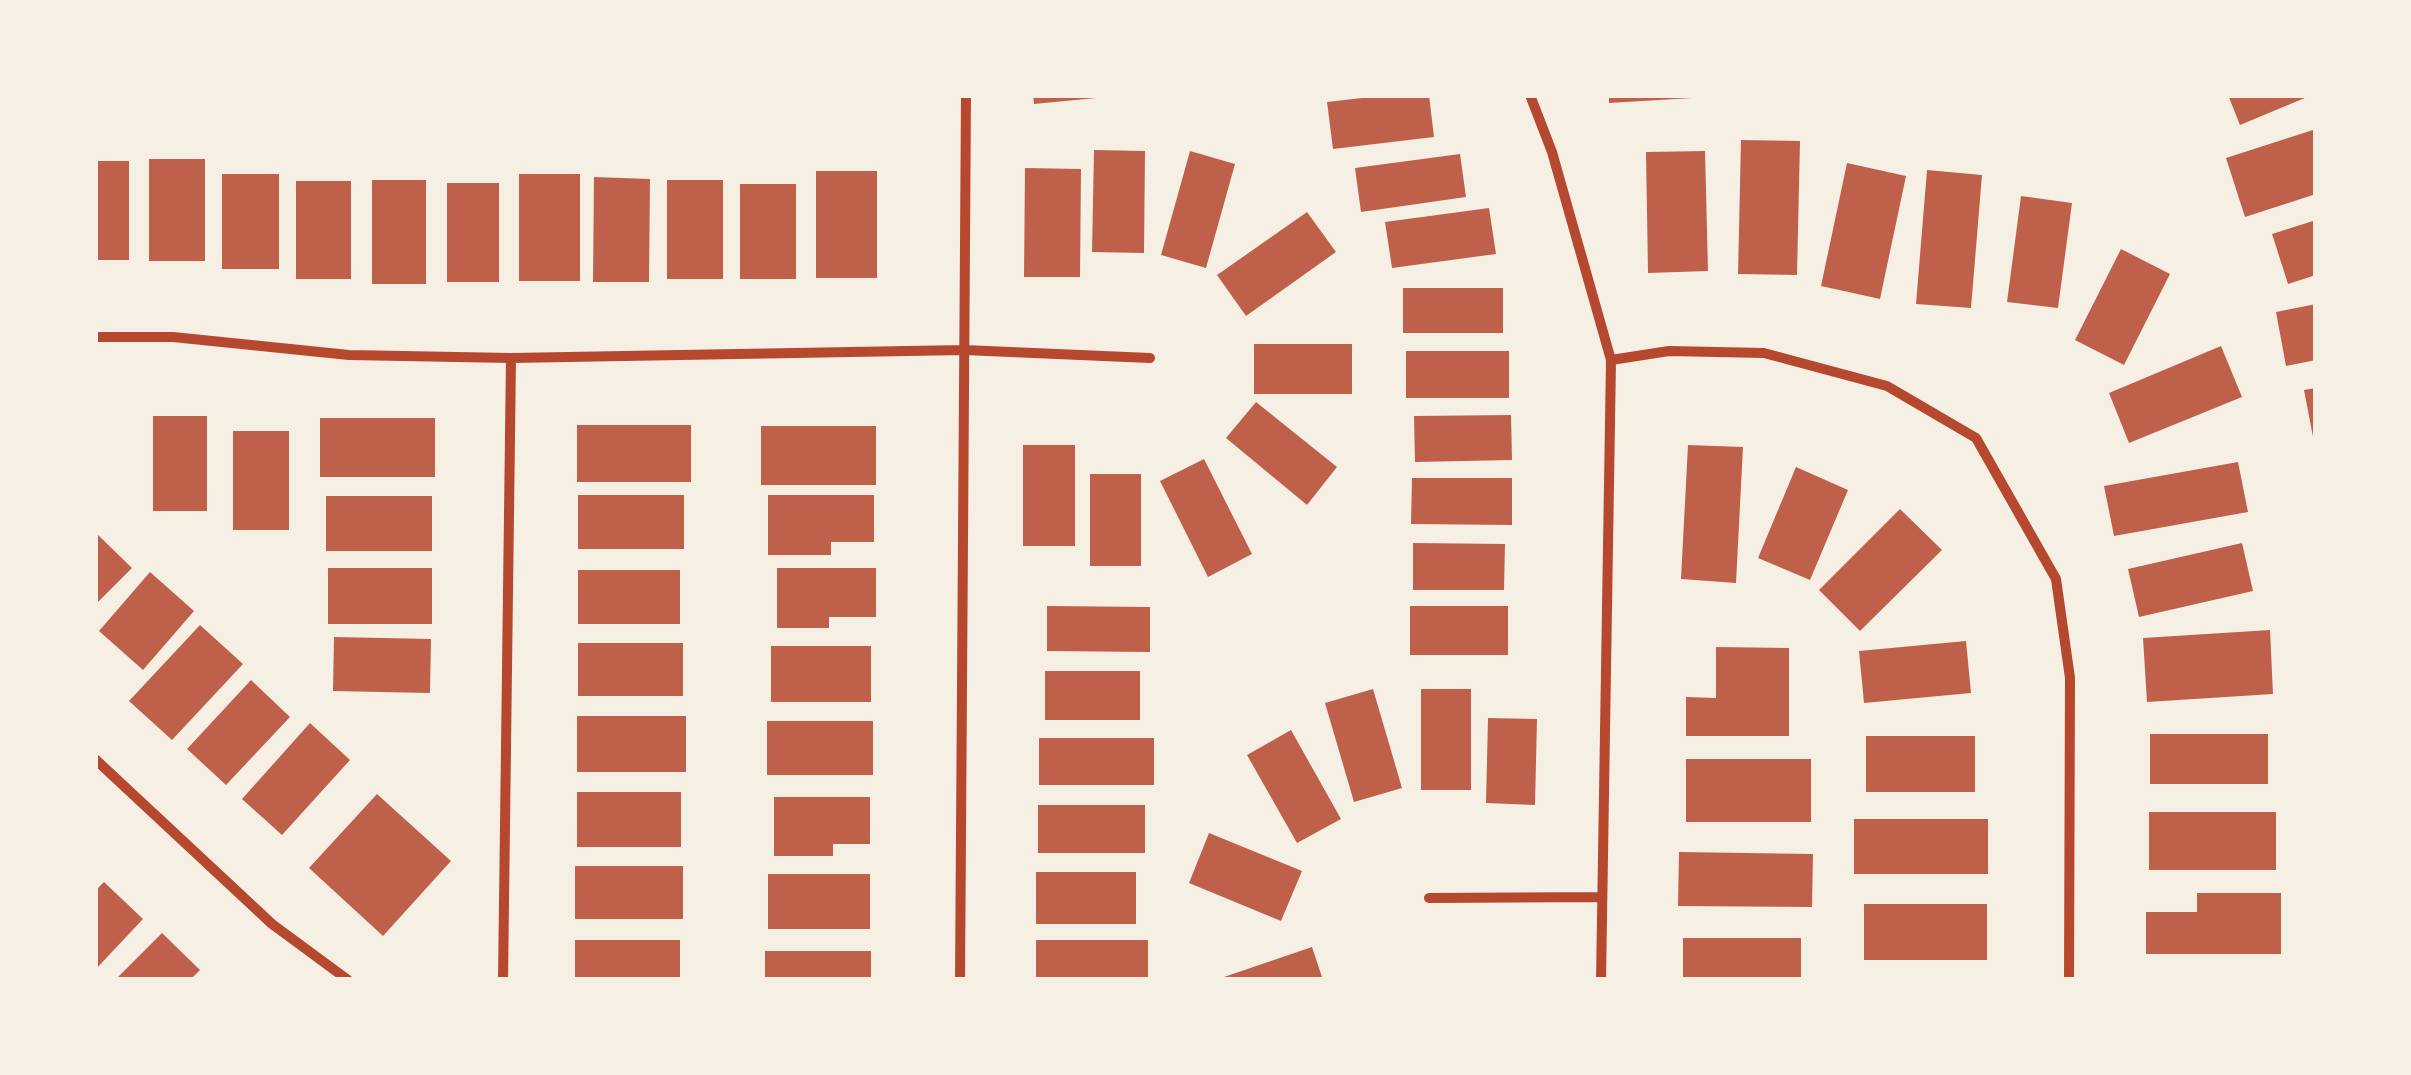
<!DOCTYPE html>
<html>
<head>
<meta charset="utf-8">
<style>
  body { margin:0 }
  #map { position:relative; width:2411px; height:1075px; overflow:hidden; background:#f6efe4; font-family:"Source Serif 4",serif }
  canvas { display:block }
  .frame { position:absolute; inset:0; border:98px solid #f6efe4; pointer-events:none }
</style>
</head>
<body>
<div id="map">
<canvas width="2411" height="1075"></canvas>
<div class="frame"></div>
</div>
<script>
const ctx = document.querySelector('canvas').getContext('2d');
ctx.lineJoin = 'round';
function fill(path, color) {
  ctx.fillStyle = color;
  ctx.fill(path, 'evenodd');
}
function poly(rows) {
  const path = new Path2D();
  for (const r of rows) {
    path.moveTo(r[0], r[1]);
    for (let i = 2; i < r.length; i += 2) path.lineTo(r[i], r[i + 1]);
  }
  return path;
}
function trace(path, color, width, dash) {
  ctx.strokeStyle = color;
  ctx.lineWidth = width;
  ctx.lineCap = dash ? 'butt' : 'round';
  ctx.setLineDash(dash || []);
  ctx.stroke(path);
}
fill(poly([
  [1033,95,1096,95,1096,98,1034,104],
  [1388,95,1429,95,1434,137,1333,149,1327,102],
  [1609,95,1692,95,1692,98,1609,103],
  [2228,95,2312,95,2240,125],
  [2316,129,2316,194,2245,217,2226,158],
  [1741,140,1800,141,1797,275,1738,274],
  [1094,150,1145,151,1144,253,1092,252],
  [1190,151,1235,164,1206,268,1161,255],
  [1705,151,1708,271,1648,273,1646,152],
  [1460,154,1466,197,1361,212,1355,168],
  [149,159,205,159,205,261,149,261],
  [95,161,129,161,129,260,95,260],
  [1847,163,1906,176,1880,299,1821,286],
  [1025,168,1081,169,1080,277,1024,277],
  [1927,170,1982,175,1971,308,1916,304],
  [816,171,877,171,877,278,816,278],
  [222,174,279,174,279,269,222,269],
  [519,174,580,174,580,281,519,281],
  [594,177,650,179,649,282,593,282],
  [372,180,426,180,426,284,372,284],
  [667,180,723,180,723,279,667,279],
  [296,181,351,181,351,279,296,279],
  [447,183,499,183,499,282,447,282],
  [740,184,796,184,796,279,740,279],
  [2021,196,2072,203,2058,308,2007,302],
  [1489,208,1496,254,1392,268,1385,222],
  [1307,212,1336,252,1246,316,1217,275],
  [2316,220,2316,275,2288,284,2272,234],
  [2121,249,2170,274,2124,365,2075,340],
  [1403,288,1503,288,1503,333,1403,333],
  [2316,304,2316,360,2286,366,2276,312],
  [1254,344,1352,344,1352,394,1254,394],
  [2221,346,2242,397,2129,443,2109,393],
  [1406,351,1509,351,1509,398,1406,398],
  [2316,388,2316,442,2314,442,2304,390],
  [1256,402,1337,467,1307,505,1226,438],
  [1511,415,1512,460,1415,462,1414,416],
  [153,416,207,416,207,511,153,511],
  [320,418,435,418,435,477,320,477],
  [577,425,691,425,691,482,577,482],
  [761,426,876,426,876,485,761,485],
  [233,431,289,431,289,530,233,530],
  [1023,445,1075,445,1075,546,1023,546],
  [1688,445,1743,447,1736,583,1681,579],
  [1204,459,1252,554,1208,577,1160,481],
  [2238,462,2248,512,2114,536,2104,486],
  [1796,467,1848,490,1810,580,1758,558],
  [1090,474,1141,474,1141,566,1090,566],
  [1412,478,1512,478,1512,525,1411,524],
  [578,495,684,495,684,549,578,549],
  [768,495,874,495,874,542,831,542,831,555,768,555],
  [326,496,432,496,432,551,326,551],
  [1900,509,1942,550,1860,631,1819,590],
  [95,532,132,568,95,605],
  [1413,543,1505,544,1504,590,1413,590],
  [2242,543,2253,591,2139,617,2128,569],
  [328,568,432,568,432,624,328,624],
  [777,568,876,568,876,617,829,617,829,628,777,628],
  [578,570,680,570,680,624,578,624],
  [150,572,194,611,143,670,99,631],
  [1047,606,1150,607,1150,652,1047,651],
  [1410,606,1508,606,1508,655,1410,655],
  [200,625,243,664,172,740,129,701],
  [2270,630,2273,694,2147,702,2143,638],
  [334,637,431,639,430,693,333,691],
  [1966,641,1971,693,1864,703,1859,651],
  [578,643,683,643,683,696,578,696],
  [771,646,871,646,871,702,771,702],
  [1716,647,1789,648,1789,736,1686,736,1686,697,1716,698],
  [1045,671,1140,671,1140,720,1045,720],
  [251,680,290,717,226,785,187,749],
  [1373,689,1402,788,1354,802,1325,703],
  [1421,689,1471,689,1471,790,1421,790],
  [577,716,686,716,686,772,577,772],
  [1488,718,1537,719,1535,805,1486,803],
  [767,721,873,721,873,775,767,775],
  [310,723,350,760,282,835,242,799],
  [1291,730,1341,819,1297,843,1247,755],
  [2150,734,2268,734,2268,784,2150,784],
  [1866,736,1975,736,1975,792,1866,792],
  [1039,738,1154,738,1154,785,1039,785],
  [1686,759,1811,759,1811,822,1686,822],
  [577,792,681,792,681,847,577,847],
  [377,794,451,861,383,936,309,868],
  [774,797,870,797,870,844,833,844,833,856,774,856],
  [1038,805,1145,805,1145,853,1038,853],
  [2149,812,2276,812,2276,870,2149,870],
  [1854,819,1988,819,1988,874,1854,874],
  [1209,833,1302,871,1281,921,1189,883],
  [1679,852,1813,854,1812,907,1678,906],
  [575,866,683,866,683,919,575,919],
  [1036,872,1136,872,1136,924,1036,924],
  [768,874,870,874,870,929,768,929],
  [104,882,143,919,95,970,95,891],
  [2197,893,2281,893,2281,954,2146,954,2146,912,2197,912],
  [1864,904,1987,904,1987,960,1864,960],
  [162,933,200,970,190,980,115,980],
  [1683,938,1801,938,1801,980,1683,980],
  [575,940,680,940,680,980,575,980],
  [1036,940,1148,940,1148,980,1036,980],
  [1312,947,1323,980,1218,980,1218,979],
  [765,951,871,951,871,980,765,980]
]), '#bf614a');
trace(poly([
  [1530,95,1552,152,1611,360,1601,980],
  [95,337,173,337,349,355,511,358,964,350,1150,358],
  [1611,360,1669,351,1764,353,1887,386,1976,438,2056,579,2070,678,2069,980],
  [95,759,272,924,348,980],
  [1429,898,1602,897],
  [503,980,511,358],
  [960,980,966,95]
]), '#b5482f', 10);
</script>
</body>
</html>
